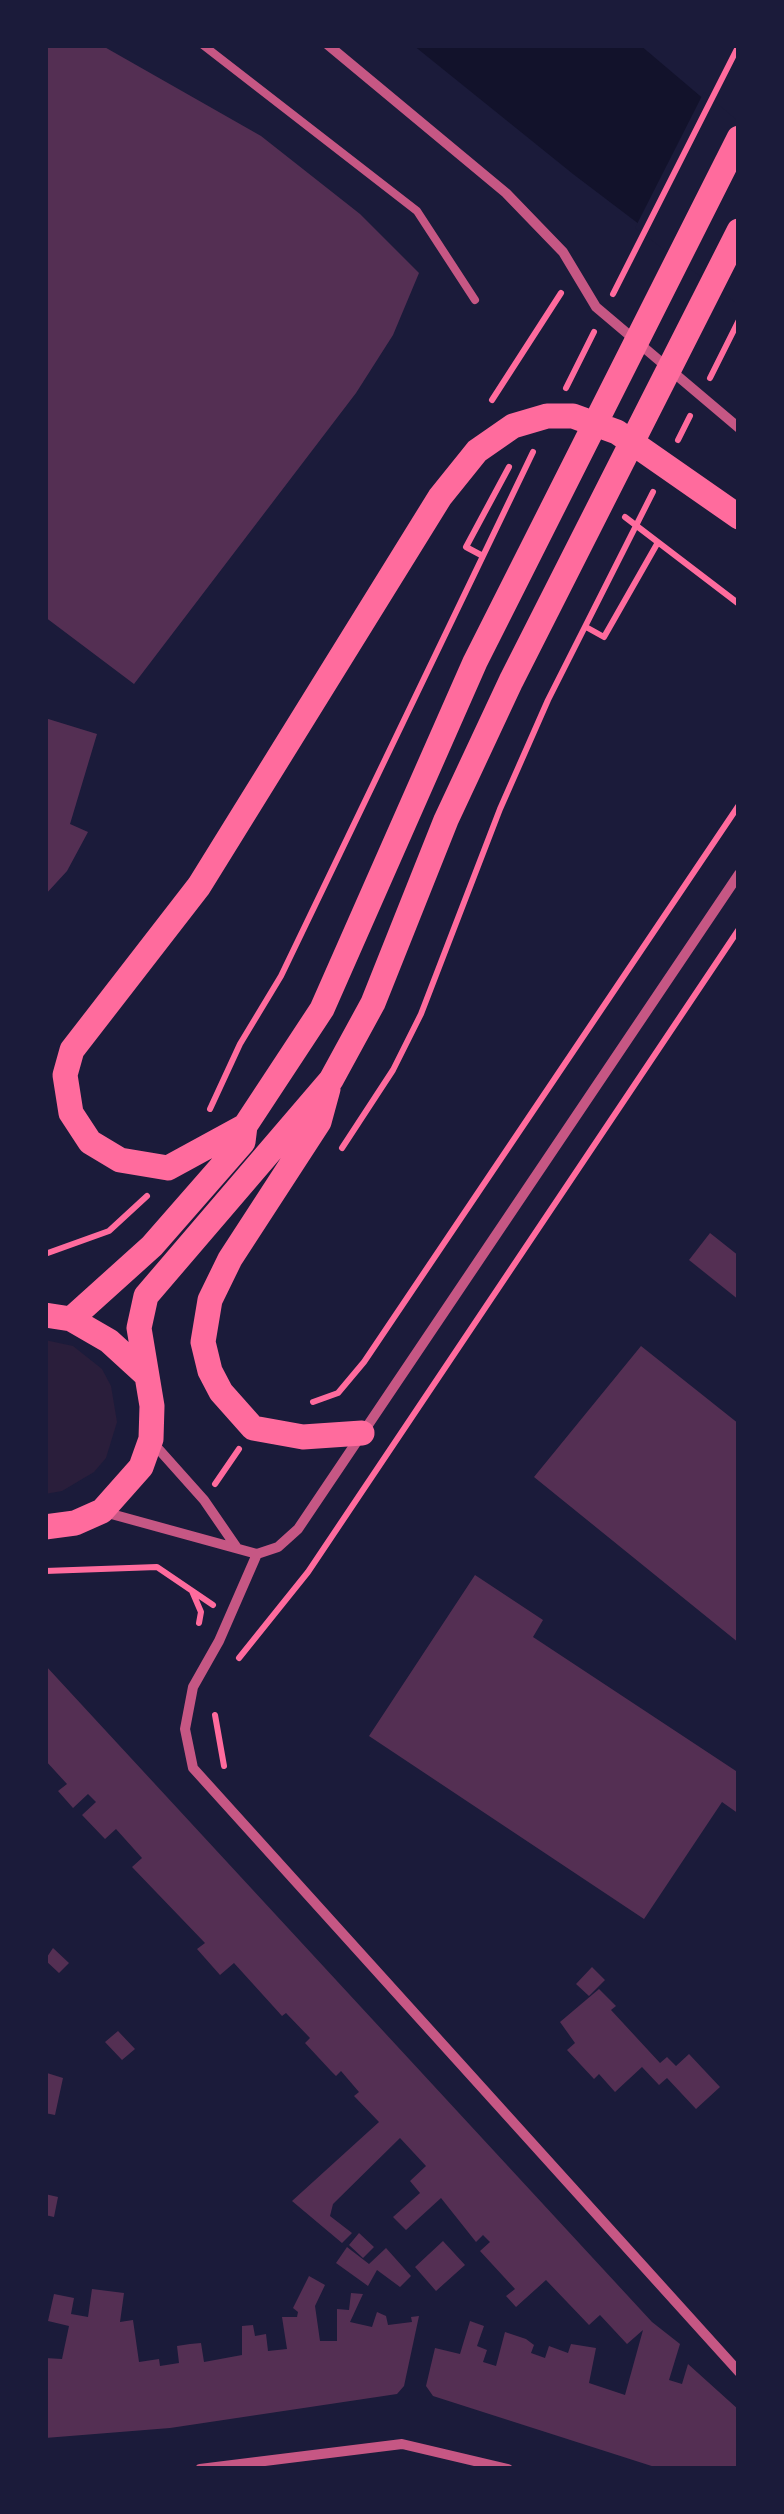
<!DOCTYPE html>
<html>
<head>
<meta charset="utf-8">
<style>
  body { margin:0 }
  #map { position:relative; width:784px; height:2514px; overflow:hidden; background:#1b1b3a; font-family:Barlow,sans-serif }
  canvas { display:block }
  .frame { position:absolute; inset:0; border:48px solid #1b1b3a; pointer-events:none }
</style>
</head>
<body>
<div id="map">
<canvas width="784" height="2514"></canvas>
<div class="frame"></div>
</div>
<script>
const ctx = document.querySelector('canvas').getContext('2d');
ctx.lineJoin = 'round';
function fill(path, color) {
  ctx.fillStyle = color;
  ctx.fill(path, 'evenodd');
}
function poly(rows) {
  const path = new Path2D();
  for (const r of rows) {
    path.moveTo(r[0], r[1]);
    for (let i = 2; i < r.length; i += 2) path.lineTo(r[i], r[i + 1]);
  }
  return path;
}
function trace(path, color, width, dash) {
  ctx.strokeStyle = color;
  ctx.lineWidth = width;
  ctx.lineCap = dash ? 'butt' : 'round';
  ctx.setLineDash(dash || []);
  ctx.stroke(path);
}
fill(poly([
  [45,1340,73,1346,102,1369,111,1386,117,1422,106,1458,94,1472,62,1491,45,1494]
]), '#2a1e3b');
fill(poly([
  [413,45,640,45,719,112,739,300,573,174]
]), '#12122b');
fill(poly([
  [704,92,739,122,739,305,635,228]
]), '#1b1b3a');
fill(poly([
  [45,45,101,45,261,136,360,214,419,273,393,335,356,393,134,684,45,617],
  [45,718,97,734,70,824,88,832,67,871,45,895],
  [710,1233,739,1256,739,1300,689,1260],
  [641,1346,739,1424,739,1643,534,1477],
  [475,1575,543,1620,533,1637,739,1773,739,1814,722,1802,644,1919,369,1736],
  [45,1665,652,2322,680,2344,669,2380,682,2384,688,2364,739,2410,739,2469,661,2469,433,2396,426,2386,435,2348,460,2354,470,2321,484,2326,477,2346,487,2350,483,2362,496,2366,505,2332,526,2339,534,2345,531,2353,545,2358,549,2346,568,2353,571,2344,596,2348,589,2383,625,2395,643,2330,627,2344,600,2315,589,2325,546,2280,516,2307,506,2296,515,2289,480,2251,490,2242,483,2235,476,2242,441,2198,406,2230,393,2217,420,2193,410,2181,426,2166,400,2138,333,2204,330,2216,352,2233,342,2243,292,2201,379,2122,354,2096,359,2092,341,2071,336,2076,331,2071,305,2043,310,2038,286,2013,282,2016,234,1963,220,1975,197,1949,205,1943,132,1867,142,1858,116,1829,105,1839,82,1815,96,1802,88,1794,73,1808,58,1791,67,1784,45,1760],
  [53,1948,69,1963,59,1973,45,1960],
  [592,1967,605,1980,589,1996,576,1984],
  [599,1989,616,2006,611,2010,660,2063,667,2057,676,2066,689,2054,720,2087,696,2109,667,2078,659,2085,642,2067,615,2092,599,2074,594,2079,567,2050,575,2043,560,2022],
  [118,2031,135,2049,122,2060,105,2042],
  [47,2073,63,2078,55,2115,45,2113],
  [45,2194,58,2197,54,2217,45,2215],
  [359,2233,374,2247,363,2258,349,2245],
  [443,2241,465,2265,436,2291,415,2267],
  [347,2247,369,2264,386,2248,411,2276,400,2287,377,2270,368,2286,336,2263],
  [309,2276,325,2285,315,2306,320,2341,337,2341,337,2309,349,2310,351,2293,363,2294,350,2322,372,2327,377,2312,386,2316,388,2325,412,2322,411,2317,419,2316,404,2386,397,2394,170,2428,45,2438,45,2358,62,2359,69,2326,48,2321,54,2294,74,2298,71,2314,88,2317,92,2289,124,2293,120,2322,133,2320,139,2362,159,2359,160,2366,179,2363,177,2346,190,2344,201,2343,204,2362,242,2355,242,2326,253,2325,255,2336,266,2334,268,2351,287,2349,282,2317,297,2317,298,2312,293,2308]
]), '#542f53');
trace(poly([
  [613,294,739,45],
  [710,378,739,320],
  [566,388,594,332],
  [492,400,561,293],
  [678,440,690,416],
  [625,517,739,604],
  [481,555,466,547,509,467],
  [586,627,604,637,657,544],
  [210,1109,240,1044,281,976,533,452],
  [342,1148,393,1070,421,1014,500,809,548,700,653,492],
  [45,1254,109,1231,147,1196],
  [313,1402,338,1393,364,1362,739,805],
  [215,1484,239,1449],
  [45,1571,157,1567,213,1605],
  [192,1591,201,1612,199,1623],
  [239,1658,308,1572,739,929],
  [215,1715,224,1766]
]), '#ff6b9d', 6);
trace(poly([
  [203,45,417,211,475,300]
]), '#c65784', 8);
trace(poly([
  [328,45,506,193,563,252,596,307,739,428],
  [154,1444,204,1500,237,1548],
  [104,1512,257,1554],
  [257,1554,219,1641,193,1687,185,1729,193,1768,739,2372],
  [257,1554,278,1547,298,1529,739,874],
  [200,2469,402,2444,508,2469]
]), '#c65784', 10);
trace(poly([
  [328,1089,319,1122,230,1259,210,1300,203,1342,210,1371,221,1392,253,1428,303,1437,362,1433],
  [245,1126,168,1168,120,1160,90,1142,71,1113,65,1075,72,1050,199,886,440,497,477,451,513,426,547,416,573,416,617,432,739,517],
  [45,1315,71,1319,109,1341,144,1373],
  [71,1319,152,1246,243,1142,245,1126,322,1009,475,662,739,138],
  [45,1527,75,1523,102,1511,141,1467,151,1439,152,1406,139,1328,146,1296,331,1080,373,1003,446,820,511,681,739,231]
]), '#ff6b9d', 25);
</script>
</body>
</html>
